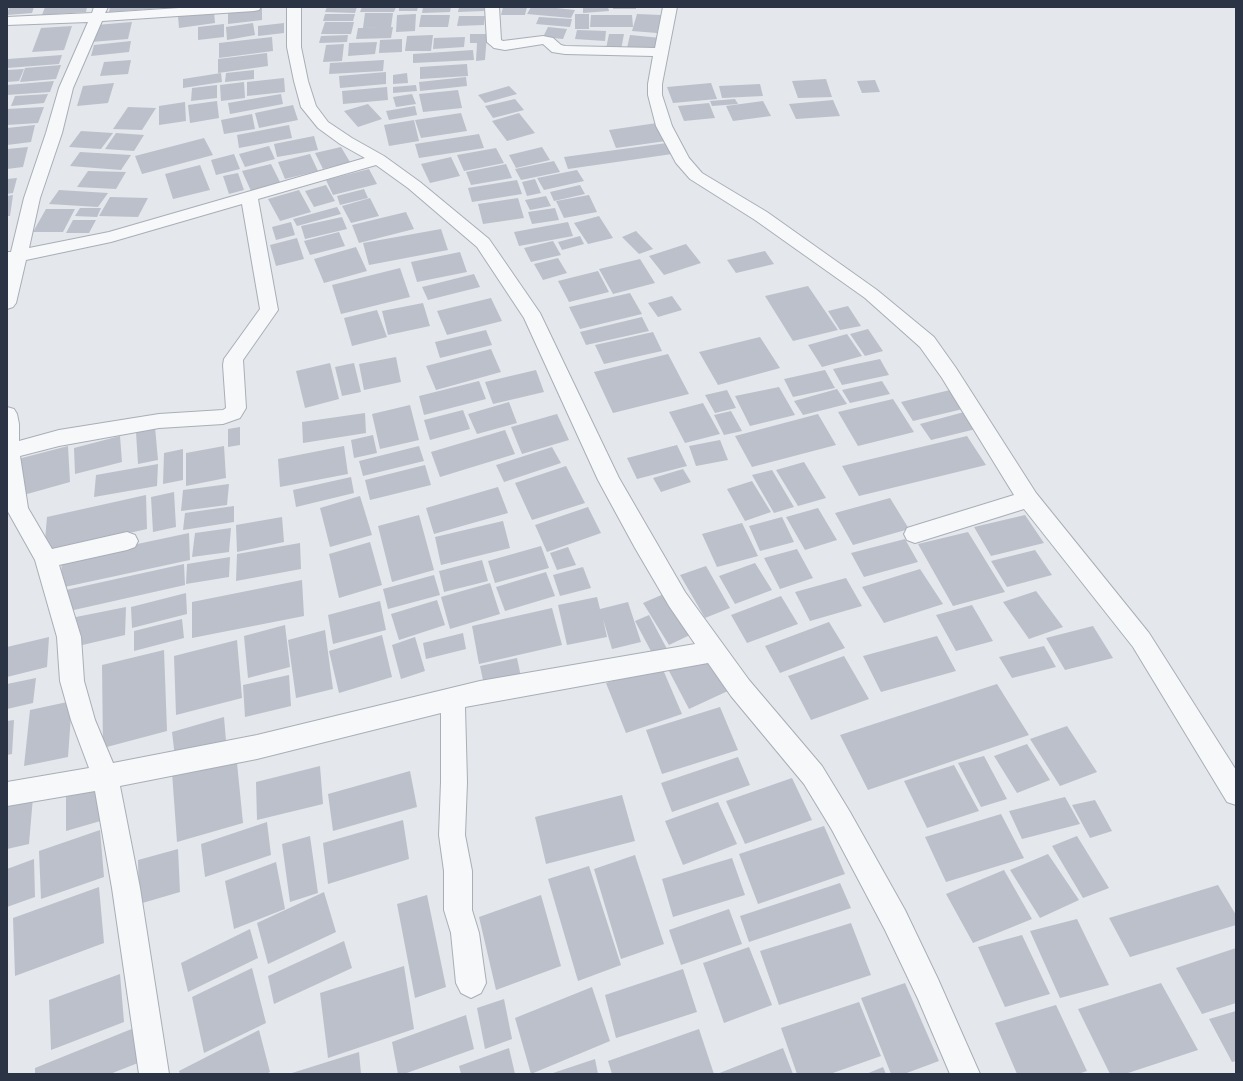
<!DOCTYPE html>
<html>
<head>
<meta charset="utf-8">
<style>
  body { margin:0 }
  #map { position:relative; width:1243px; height:1081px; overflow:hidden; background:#e4e7ec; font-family:"Varela Round",sans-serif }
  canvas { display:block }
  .frame { position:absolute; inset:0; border:8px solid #2b3445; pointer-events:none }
</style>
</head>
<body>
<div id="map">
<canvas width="1243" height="1081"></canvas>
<div class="frame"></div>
</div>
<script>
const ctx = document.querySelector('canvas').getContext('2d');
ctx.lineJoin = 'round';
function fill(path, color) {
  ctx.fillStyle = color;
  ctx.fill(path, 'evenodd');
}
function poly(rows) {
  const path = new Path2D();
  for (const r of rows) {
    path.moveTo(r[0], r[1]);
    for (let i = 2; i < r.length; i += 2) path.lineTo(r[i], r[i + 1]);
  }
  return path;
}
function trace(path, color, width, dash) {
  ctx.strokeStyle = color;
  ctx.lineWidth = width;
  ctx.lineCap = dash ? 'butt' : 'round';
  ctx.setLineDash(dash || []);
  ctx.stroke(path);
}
fill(poly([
  [9,7,34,7,32,13,7,15],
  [45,7,87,7,86,12,42,15],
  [110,7,165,7,165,8,109,12],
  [327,7,357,7,355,13,325,12],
  [362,7,396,7,394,12,360,12],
  [399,7,418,7,417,11,399,11],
  [423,7,451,7,450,12,422,13],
  [459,7,485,7,484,11,458,12],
  [503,7,527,7,525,15,501,15],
  [531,7,547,7,575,10,571,18,527,14],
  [583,7,608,7,609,11,583,13],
  [613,7,636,7,636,9,613,9],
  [262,8,262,20,228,24,228,11],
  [214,11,215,23,179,28,178,16],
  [365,13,393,13,391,27,363,28],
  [325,14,355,14,353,21,323,21],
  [416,14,415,31,396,32,397,15],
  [575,14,589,14,589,29,575,29],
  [637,14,661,15,657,33,632,31],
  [421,15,450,15,448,27,419,27],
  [591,15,632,15,633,27,590,27],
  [459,16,485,16,484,25,457,26],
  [539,17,572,19,570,27,536,24],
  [132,22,128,39,91,42,96,25],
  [325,22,354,22,351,34,321,34],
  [253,23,255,35,227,40,226,27],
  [284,23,284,33,258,36,258,26],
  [224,24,224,37,198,40,198,27],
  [72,26,64,50,32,52,41,28],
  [393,27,391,38,356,39,358,28],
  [548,27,567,29,563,39,543,37],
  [577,30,606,31,605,41,575,39],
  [470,34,487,34,485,60,476,61,477,43,470,43],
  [609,34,624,34,621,50,606,49],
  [348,35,347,42,319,43,321,36],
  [433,35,431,51,405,51,407,36],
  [630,35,661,38,658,50,627,48],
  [272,37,273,51,219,58,219,43],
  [465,37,464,47,433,49,434,38],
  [402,39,402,52,379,53,380,40],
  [131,41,129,52,91,56,94,45],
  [377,42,375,54,348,56,349,43],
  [344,44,342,61,323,62,326,45],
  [473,50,474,60,413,63,413,54],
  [267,53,268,66,218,73,218,59],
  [62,55,59,64,7,68,8,59],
  [131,60,128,74,100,76,104,62],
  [384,60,383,71,329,74,330,63],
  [467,64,468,76,420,79,420,67],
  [61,65,56,79,20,82,25,68],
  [24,69,19,81,7,82,7,70],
  [254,70,254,79,225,82,226,73],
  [386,72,386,84,340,88,339,76],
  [221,73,222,82,183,88,183,79],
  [407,73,408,83,393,84,393,75],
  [466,77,467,86,420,91,419,82],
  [284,78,285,92,247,96,247,82],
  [826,79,832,97,798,98,792,81],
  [875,80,880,92,862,93,857,81],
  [54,81,50,92,7,95,7,85],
  [244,82,245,98,221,101,220,85],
  [114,83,108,103,77,106,83,86],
  [711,83,717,99,673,103,667,87],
  [760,84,763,96,722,98,719,86],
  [217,85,217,98,191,101,192,88],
  [416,85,417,91,393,93,393,87],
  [509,86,517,94,485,103,478,95],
  [387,87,388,100,343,104,342,91],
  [458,90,462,108,423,112,419,94],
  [48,94,44,103,11,106,15,96],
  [281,94,283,104,230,114,228,103],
  [412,94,416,104,396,107,393,97],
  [515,99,524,110,493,118,485,106],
  [735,99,738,104,712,106,710,101],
  [833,100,840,116,796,119,789,104],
  [217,101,219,118,190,123,188,105],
  [763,101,771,116,733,121,726,106],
  [185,102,186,121,159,125,159,106],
  [709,103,715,118,684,121,678,106],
  [368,104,382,119,358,127,344,111],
  [293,105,298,120,259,128,255,113],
  [415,106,417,115,389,120,386,111],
  [44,107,38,123,7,125,7,109],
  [128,107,156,108,142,130,113,129],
  [461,113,467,131,421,138,415,120],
  [519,113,535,133,507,141,492,121],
  [252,114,255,129,224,134,221,120],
  [414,120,419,141,389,146,384,125],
  [657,123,666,141,616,148,609,130],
  [35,125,31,142,7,145,7,128],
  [289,125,292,138,239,148,237,135],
  [81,131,113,133,101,149,69,147],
  [116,133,144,135,134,151,105,149],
  [479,134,484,148,419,158,415,144],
  [314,136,318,150,277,157,274,144],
  [204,138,213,155,142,174,135,156],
  [667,143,672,154,568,169,564,157],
  [269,146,275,159,245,167,239,154],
  [28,147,23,167,7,169,7,149],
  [341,147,350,162,323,169,315,153],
  [542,147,550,160,516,168,509,155],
  [496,148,504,163,464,171,457,155],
  [80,152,131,155,121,170,70,166],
  [234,154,240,169,216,175,211,160],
  [310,154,318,171,285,179,278,162],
  [451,157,460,176,430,183,421,164],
  [554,161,560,172,521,180,515,169],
  [271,164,281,184,251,191,242,171],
  [506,164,512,178,471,185,466,172],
  [200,165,210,190,173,199,165,174],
  [369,169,377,184,333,195,326,180],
  [577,170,584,181,544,190,537,178],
  [88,171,126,172,116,189,77,187],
  [238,173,244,190,229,194,223,176],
  [17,178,13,193,7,194,7,179],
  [535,179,541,193,527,196,522,182],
  [517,180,522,194,472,202,468,188],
  [326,185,335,201,314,207,305,191],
  [580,185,585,194,554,201,550,192],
  [364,189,368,198,340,205,337,196],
  [59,190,108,193,98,207,49,204],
  [299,190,311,212,280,221,268,199],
  [13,195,10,216,7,216,7,196],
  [589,195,597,212,564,218,556,201],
  [546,196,551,206,530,210,525,200],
  [110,197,148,198,138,217,99,216],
  [370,198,379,216,351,223,342,206],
  [518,198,524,218,483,224,478,204],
  [337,207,341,214,297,226,293,219],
  [80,208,101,208,97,217,75,216],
  [555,208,559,220,532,224,528,212],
  [46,209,75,209,63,232,33,232],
  [406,212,414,229,359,243,352,225],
  [599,216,613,238,588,244,574,223],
  [342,217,347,229,305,239,301,226],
  [73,220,96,220,89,233,66,233],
  [291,222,295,235,276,240,272,227],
  [568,222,573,236,519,246,514,232],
  [441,229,448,250,369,265,363,243],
  [636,231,653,249,639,254,622,237],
  [339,232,345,246,310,255,304,241],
  [580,236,584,244,562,250,558,242],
  [297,238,304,259,276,266,270,245],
  [553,241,561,255,531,262,524,248],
  [686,244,701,263,664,275,649,256],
  [356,247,367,271,324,283,314,259],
  [765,251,774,264,736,273,727,260],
  [460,252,467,272,417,282,411,262],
  [558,258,567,273,543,280,534,264],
  [640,259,655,283,613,294,599,269],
  [400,268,410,297,341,314,332,285],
  [598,271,609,292,569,302,558,281],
  [474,274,480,287,428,300,422,287],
  [808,286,838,330,793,341,765,296],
  [630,293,642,314,580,329,569,307],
  [672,296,682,310,658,317,648,303],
  [491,298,502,321,447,335,437,311],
  [423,303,430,326,388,335,382,311],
  [848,306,861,326,840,330,828,311],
  [377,310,387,337,352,346,344,318],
  [642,317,649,331,586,345,580,332],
  [868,329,883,351,865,356,850,334],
  [486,330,492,345,440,358,435,342],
  [653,332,662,351,604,364,595,345],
  [847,334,862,356,822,367,808,345],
  [760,337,780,368,718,385,699,352],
  [491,349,501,372,436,390,426,366],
  [668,354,689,394,613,413,594,372],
  [396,357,401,382,364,390,359,364],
  [880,359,889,375,842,385,833,369],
  [330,363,339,399,305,408,296,371],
  [354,363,361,392,342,396,335,367],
  [536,370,544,392,493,404,485,382],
  [825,370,835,388,793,397,784,379],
  [479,381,486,399,424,415,419,396],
  [882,381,890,394,850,403,842,390],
  [779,387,795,415,750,426,735,396],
  [837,389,847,404,803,415,794,401],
  [954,389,967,408,913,421,901,402],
  [727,390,736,408,715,413,705,395],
  [893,399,914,432,858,446,838,412],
  [509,402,517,423,477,434,468,414],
  [703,403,720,434,685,443,669,412],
  [410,405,419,440,380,449,372,414],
  [463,410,470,429,430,440,424,420],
  [731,411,742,431,724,435,714,415],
  [964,412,976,429,931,440,920,424],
  [365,413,366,433,303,443,302,422],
  [557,414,569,440,522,454,511,427],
  [818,414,836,445,752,467,735,436],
  [155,427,158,460,138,464,136,432],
  [240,427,240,445,228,447,228,429],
  [505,430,515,454,440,477,431,452],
  [373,435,377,453,354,458,351,440],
  [120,436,122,462,75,474,74,448],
  [967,436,986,465,859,496,842,466],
  [720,440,728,460,696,466,689,446],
  [677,445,687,466,637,479,627,458],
  [68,446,70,482,20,496,18,459],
  [224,446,226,478,186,486,186,453],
  [344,446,348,474,280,487,278,459],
  [419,446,424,461,363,476,359,461],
  [552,447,561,463,504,482,496,465],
  [183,449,183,480,163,484,164,453],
  [804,462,826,498,798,506,776,470],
  [158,464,157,486,94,497,96,475],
  [425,465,431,485,370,500,365,480],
  [566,466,585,503,532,520,515,483],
  [683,469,691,482,661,492,653,478],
  [772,470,794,507,774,513,752,475],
  [351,477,354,493,296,507,293,490],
  [752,481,771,512,745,521,727,489],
  [229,484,227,505,181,511,183,490],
  [498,487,508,513,434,534,426,508],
  [174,492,176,527,153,532,151,497],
  [146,495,147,529,44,552,47,517],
  [360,496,372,535,330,547,320,508],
  [890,498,909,529,853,545,835,513],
  [234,506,234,522,183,530,185,513],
  [588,507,601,533,547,552,535,525],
  [818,508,837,540,805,550,786,517],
  [419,515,434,570,392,582,378,526],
  [1025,515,1044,543,991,556,974,527],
  [282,517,284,542,237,552,236,525],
  [782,517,794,542,760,551,749,526],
  [503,521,510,548,441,565,435,537],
  [742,523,758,556,717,567,702,534],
  [231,528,229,552,192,557,195,533],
  [968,532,1005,592,953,606,918,544],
  [189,533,190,560,60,588,62,560],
  [905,539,918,562,864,577,851,553],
  [370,542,382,585,339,598,329,554],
  [300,543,301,569,236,581,237,554],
  [541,546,549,568,495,583,488,561],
  [568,547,576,565,557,570,550,553],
  [797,549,813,578,780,589,764,558],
  [1035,550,1052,575,1007,587,991,561],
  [230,557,229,577,186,584,187,564],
  [482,560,488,581,444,592,439,571],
  [755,563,772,590,735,604,719,576],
  [184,564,185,585,65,612,66,590],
  [706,566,730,608,705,618,680,575],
  [583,567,591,588,560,596,553,575],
  [920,569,943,604,884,623,862,587],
  [546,572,555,596,505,611,496,587],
  [434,575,440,595,388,609,383,589],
  [846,578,862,606,810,621,795,592],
  [302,580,304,616,192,638,192,602],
  [490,583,500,614,450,629,441,597],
  [1036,591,1063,627,1029,639,1003,602],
  [186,593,187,614,132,628,131,607],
  [666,593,692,634,669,645,643,603],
  [781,596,798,624,747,643,731,615],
  [597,597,600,609,628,602,641,642,612,649,603,619,607,637,567,645,558,605],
  [437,600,445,625,399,640,391,614],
  [380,601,386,630,333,644,328,615],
  [972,605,993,641,956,651,936,615],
  [126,607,125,635,74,647,76,617],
  [552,608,562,645,479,664,472,626],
  [649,615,667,649,653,655,635,621],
  [182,619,184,638,134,651,134,631],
  [829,622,845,648,780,673,765,646],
  [285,625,290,667,248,678,244,636],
  [1093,626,1113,658,1065,670,1046,638],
  [325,630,333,689,296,698,288,640],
  [463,633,466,649,426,659,423,643],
  [382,635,392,677,339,693,329,651],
  [937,636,956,671,881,692,863,656],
  [49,637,47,667,7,677,7,647],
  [415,637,425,671,401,679,392,645],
  [237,640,242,698,176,715,174,656],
  [1044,646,1056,667,1012,678,999,657],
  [164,650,167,731,103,748,102,665],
  [708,654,730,690,689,709,669,671],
  [844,656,869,699,811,720,788,676],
  [517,658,521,677,484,685,480,666],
  [661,665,682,714,626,733,606,683],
  [289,675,291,706,245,717,243,685],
  [36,678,33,703,7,709,7,684],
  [997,684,1029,735,868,790,840,735],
  [72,701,68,757,24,766,30,710],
  [720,707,738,750,662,774,646,730],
  [224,717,226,741,175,757,172,732],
  [14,720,12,754,7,755,7,721],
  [1067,726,1097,772,1060,786,1030,739],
  [1027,744,1050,780,1017,793,994,756],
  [236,753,243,823,177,842,172,772],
  [984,756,1007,799,981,807,958,763],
  [738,757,750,785,672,812,661,783],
  [954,765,979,811,927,828,904,781],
  [320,766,323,804,257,820,256,782],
  [410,771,417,807,333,831,328,794],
  [792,778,812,820,745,844,726,801],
  [104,784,104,820,66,831,66,794],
  [622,795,635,841,546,864,535,817],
  [33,797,29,844,7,849,7,803],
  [1065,797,1080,824,1022,839,1009,811],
  [1095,800,1112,831,1090,838,1072,805],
  [718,802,737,844,683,865,665,821],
  [1001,814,1024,858,946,882,925,837],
  [403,820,409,859,328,884,323,843],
  [267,822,271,855,205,877,201,844],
  [824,826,845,874,758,904,739,854],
  [100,830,104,877,41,899,39,851],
  [310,836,318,893,290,902,282,844],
  [1077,836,1109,888,1083,898,1052,846],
  [178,849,180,892,139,904,138,860],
  [1048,854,1079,900,1040,918,1010,870],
  [635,855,664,944,621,959,594,869],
  [732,858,745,895,673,917,662,879],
  [34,859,35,897,7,907,7,869],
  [276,862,285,909,234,929,225,881],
  [589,866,621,965,578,981,548,879],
  [1004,870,1032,919,973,943,946,894],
  [840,883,851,908,749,942,740,916],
  [1218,885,1236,915,1236,925,1130,957,1109,918],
  [99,887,104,943,15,976,13,918],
  [324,892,336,932,268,964,257,923],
  [427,895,446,987,415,998,397,904],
  [541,895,561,966,496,990,479,917],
  [729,909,742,944,681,965,669,930],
  [1077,919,1109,985,1060,998,1030,931],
  [851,923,871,975,779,1005,760,951],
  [250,929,258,958,188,992,181,963],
  [1022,935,1050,994,1005,1007,978,947],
  [344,941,352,968,274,1004,268,976],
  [749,947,772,1005,724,1023,703,963],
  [1236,948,1236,1003,1202,1014,1176,968],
  [404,966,414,1029,328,1058,320,993],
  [252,968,266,1023,204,1053,192,997],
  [683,969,697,1012,616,1038,605,995],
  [120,974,124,1022,51,1050,49,1000],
  [905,983,939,1061,904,1074,891,1074,861,998],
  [1161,983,1198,1050,1125,1074,1110,1074,1078,1009],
  [592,987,610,1041,531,1074,515,1018],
  [504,999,512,1039,485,1049,477,1008],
  [859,1002,881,1056,830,1074,797,1074,781,1028],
  [1056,1005,1087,1071,1078,1074,1017,1074,995,1023],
  [1236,1011,1236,1061,1232,1062,1209,1019],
  [466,1015,474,1049,404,1074,398,1074,392,1042],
  [139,1026,143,1061,110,1074,35,1074,35,1068],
  [699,1029,714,1074,612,1074,608,1061],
  [259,1030,270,1072,266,1074,180,1074,179,1071],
  [509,1048,515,1074,461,1074,459,1066],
  [783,1048,793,1074,717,1074],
  [359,1052,361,1074,292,1074,292,1073],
  [595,1059,598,1074,550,1074],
  [883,1067,886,1074,866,1074]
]), '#bbc0ca');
const minor = poly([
  [94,7,108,7,105,13,194,7,261,7,259,10,254,11,102,21,73,88,62,133,40,198,29,248,109,232,365,158,340,144,318,128,301,107,294,81,287,47,287,7,301,7,301,47,308,81,316,106,328,122,352,138,384,156,420,182,489,239,540,313,619,478,685,592,749,680,822,766,850,812,905,910,938,979,980,1074,950,1074,918,999,885,930,832,830,804,784,731,696,708,663,465,707,467,782,465,835,472,871,472,910,479,933,486,983,481,993,471,998,461,993,456,983,451,933,444,910,444,871,439,835,441,782,441,713,257,759,120,786,140,888,169,1074,139,1074,112,888,95,791,7,806,7,782,89,768,71,720,60,681,57,637,35,560,7,510,7,407,14,409,17,414,19,424,19,441,59,430,159,414,223,410,226,408,223,365,224,359,260,309,242,204,111,242,26,260,16,303,13,307,7,309,7,252,11,252,24,198,46,133,59,88,88,22,7,25,7,17,92,13,94,7],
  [376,165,408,188,477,247,524,318,598,480,635,548,669,606,695,644,480,681,257,735,113,763,95,720,84,681,81,637,59,565,127,550,135,547,138,541,135,535,127,532,52,549,28,508,20,456,59,446,159,428,223,424,240,418,246,408,243,360,278,310,258,199,376,165],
  [485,7,499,7,501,40,503,41,543,36,553,38,561,45,565,46,655,48,663,7,677,7,662,84,662,95,672,126,689,158,702,173,767,212,877,290,934,337,956,368,1036,493,1149,633,1236,770,1236,805,1227,802,1133,647,1024,509,915,543,907,540,904,534,907,528,1014,495,942,378,920,347,865,298,755,220,690,179,676,163,656,126,648,95,648,84,653,56,565,54,552,52,543,44,505,50,494,48,487,42,485,7]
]);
trace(minor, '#a9aeb7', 2);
fill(minor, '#f7f8fa');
</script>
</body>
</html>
